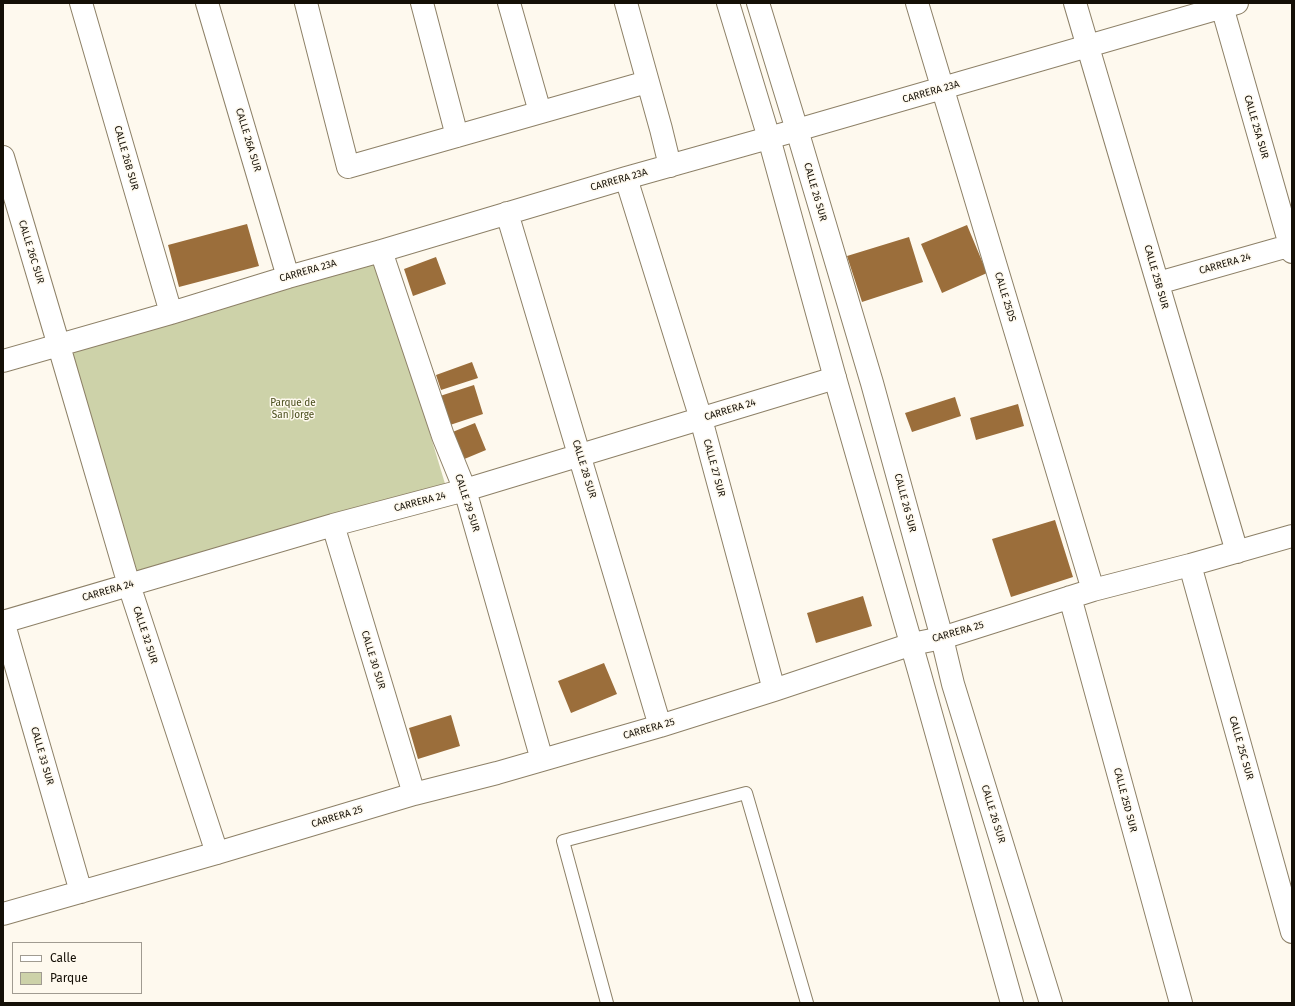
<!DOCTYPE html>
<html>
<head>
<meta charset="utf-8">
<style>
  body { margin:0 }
  #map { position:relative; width:1295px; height:1006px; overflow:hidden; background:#fef9ee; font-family:"Fira Sans",sans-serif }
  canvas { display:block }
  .frame { position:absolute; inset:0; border:4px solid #140f06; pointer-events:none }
  .legend { position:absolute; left:12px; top:942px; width:130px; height:52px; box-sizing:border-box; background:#fef9ee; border:1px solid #a09b91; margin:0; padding:5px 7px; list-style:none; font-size:12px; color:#140f06 }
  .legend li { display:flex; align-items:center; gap:8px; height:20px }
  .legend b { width:20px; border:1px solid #a09b91 }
</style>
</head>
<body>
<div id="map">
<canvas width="1295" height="1006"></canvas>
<div class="frame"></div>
<ul class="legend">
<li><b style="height:5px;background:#fff"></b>Calle</li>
<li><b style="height:11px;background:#cdd2a9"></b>Parque</li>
</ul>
</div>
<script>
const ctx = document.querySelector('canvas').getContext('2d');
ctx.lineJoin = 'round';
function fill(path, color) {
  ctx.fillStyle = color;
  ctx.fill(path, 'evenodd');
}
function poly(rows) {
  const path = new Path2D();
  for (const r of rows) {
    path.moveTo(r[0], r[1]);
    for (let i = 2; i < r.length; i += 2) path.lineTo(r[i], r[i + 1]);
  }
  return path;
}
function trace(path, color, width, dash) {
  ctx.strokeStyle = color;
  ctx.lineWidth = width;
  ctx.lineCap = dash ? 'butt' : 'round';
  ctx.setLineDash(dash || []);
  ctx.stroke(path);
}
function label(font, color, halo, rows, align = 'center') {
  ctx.font = font + ' "Fira Sans",sans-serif';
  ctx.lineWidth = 3;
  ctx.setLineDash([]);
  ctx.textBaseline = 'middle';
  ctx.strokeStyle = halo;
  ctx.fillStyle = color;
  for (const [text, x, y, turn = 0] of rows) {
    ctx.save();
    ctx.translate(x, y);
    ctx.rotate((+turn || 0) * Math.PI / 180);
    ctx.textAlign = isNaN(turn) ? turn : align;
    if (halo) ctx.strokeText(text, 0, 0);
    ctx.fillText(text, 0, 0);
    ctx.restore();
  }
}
fill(poly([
  [378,261,446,487,134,575,67,352]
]), '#cdd2a9');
fill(poly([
  [247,224,259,266,179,287,168,245],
  [967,225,987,273,942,293,921,244],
  [909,237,923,282,862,302,847,256],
  [436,257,446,284,413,296,404,269],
  [472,362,478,378,441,390,436,375],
  [474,385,483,414,450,425,440,396],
  [955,397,961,416,912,432,905,413],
  [1018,404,1024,426,976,440,970,418],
  [475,423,486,450,462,460,450,433],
  [1055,520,1073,577,1011,597,992,539],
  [863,596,872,626,816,643,807,613],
  [604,663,617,694,571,713,558,681],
  [451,715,460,746,418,759,409,728]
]), '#9b6e3b');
const service = poly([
  [607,1003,563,841,746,793,807,1003]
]);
const minor = poly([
  [81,3,171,313],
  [207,3,288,277],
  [306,3,348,167,647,82],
  [422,3,457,136],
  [509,3,540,112],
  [626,3,661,129,670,166],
  [917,3,1093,590],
  [1075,3,1237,552],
  [1221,3,1292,252],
  [3,157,59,346,129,585,217,853],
  [626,178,701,419,774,690],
  [507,213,660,726],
  [381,251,443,436,465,490,542,760],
  [1158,283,1292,245],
  [3,361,171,313,288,277,381,251,626,178,797,130,1237,3],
  [333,525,414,794],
  [1190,565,1292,932],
  [1070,597,1181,1003],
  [3,621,81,892],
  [3,622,333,525,465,490,835,378],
  [3,914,217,853,414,794,497,773,660,726,774,690,912,644,942,638,1093,590,1190,565,1292,536]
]);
const tertiary = poly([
  [728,3,769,138,835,378,919,671,1012,1003],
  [758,3,797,130,872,383,942,638,953,684,1051,1003]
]);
trace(service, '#8d8067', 14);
trace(minor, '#8d8067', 24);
trace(tertiary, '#8d8067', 24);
trace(service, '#fff', 12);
trace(minor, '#fff', 22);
trace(tertiary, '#fff', 22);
label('10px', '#140f06', '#fef9ee', [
  ["CARRERA 23A",931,92,-16],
  ["CALLE 25A SUR",1256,127,74],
  ["CALLE 26A SUR",248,140,73],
  ["CALLE 26B SUR",126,158,74],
  ["CARRERA 23A",619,180,-16],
  ["CALLE 26 SUR",815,192,74],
  ["CALLE 26C SUR",31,252,73],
  ["CARRERA 24",1225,264,-16],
  ["CARRERA 23A",308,271,-16],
  ["CALLE 25B SUR",1156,277,74],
  ["CALLE 25DS",1005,297,73],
  ["CARRERA 24",730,410,-17],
  ["CALLE 27 SUR",714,468,75],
  ["CALLE 28 SUR",584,469,73],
  ["CARRERA 24",420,502,-15],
  ["CALLE 29 SUR",467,503,72],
  ["CALLE 26 SUR",905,503,75],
  ["CARRERA 24",108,591,-16],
  ["CARRERA 25",958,632,-16],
  ["CALLE 32 SUR",145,635,72],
  ["CALLE 30 SUR",373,660,73],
  ["CARRERA 25",649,729,-16],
  ["CALLE 25C SUR",1241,748,74],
  ["CALLE 33 SUR",42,756,74],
  ["CALLE 25D SUR",1125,800,75],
  ["CALLE 26 SUR",993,814,73],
  ["CARRERA 25",337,817,-17]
]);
label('10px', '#4a4e1d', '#fef9ee', [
  ["Parque de",293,403],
  ["San Jorge",293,415]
]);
</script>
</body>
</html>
